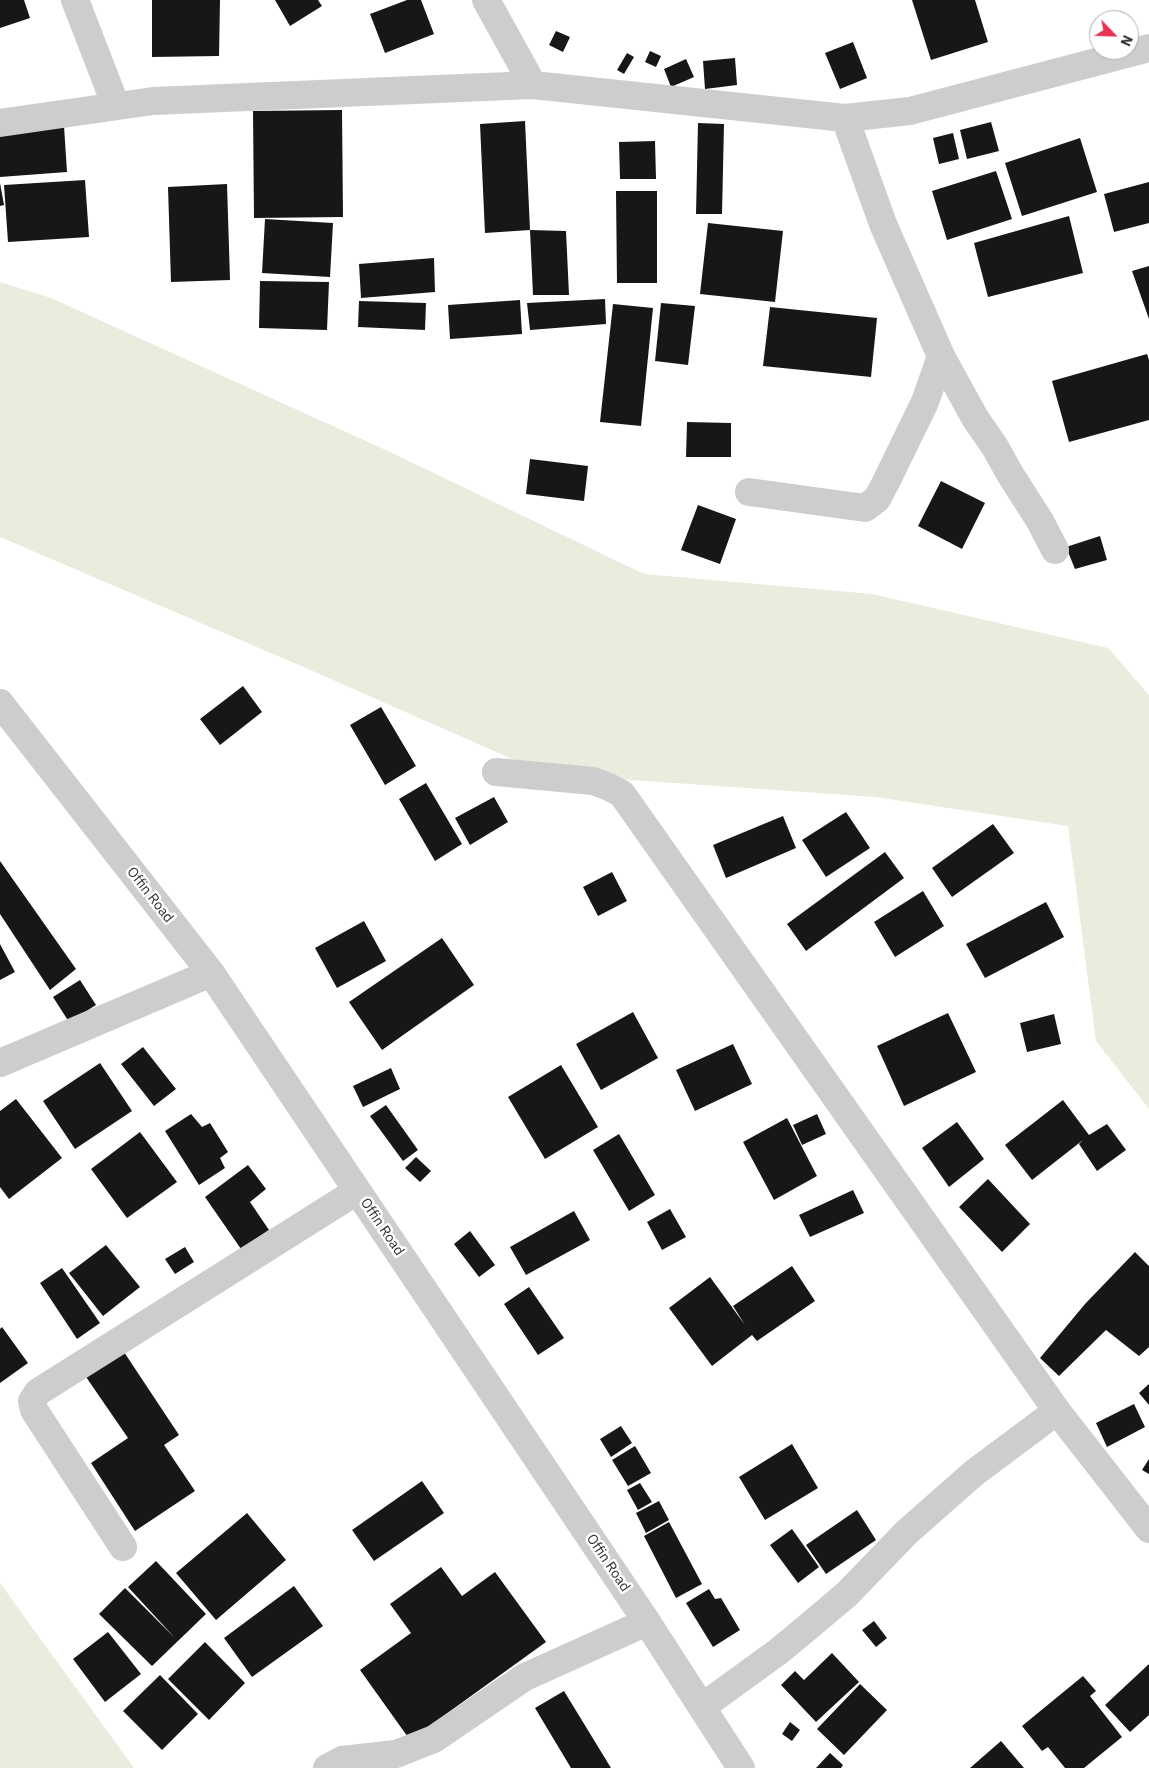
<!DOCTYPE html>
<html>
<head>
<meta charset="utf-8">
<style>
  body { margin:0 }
  #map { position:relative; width:1149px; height:1768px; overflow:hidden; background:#fff; font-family:"IBM Plex Sans",sans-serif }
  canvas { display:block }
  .north { position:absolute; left:1089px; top:10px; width:50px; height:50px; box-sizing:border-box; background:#fff; border:1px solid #acacac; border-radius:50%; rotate:114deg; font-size:14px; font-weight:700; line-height:20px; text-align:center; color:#303030 }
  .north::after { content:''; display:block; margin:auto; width:18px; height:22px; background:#e73253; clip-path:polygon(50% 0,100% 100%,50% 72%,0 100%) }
</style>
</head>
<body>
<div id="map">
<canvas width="1149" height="1768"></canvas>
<div class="north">N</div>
</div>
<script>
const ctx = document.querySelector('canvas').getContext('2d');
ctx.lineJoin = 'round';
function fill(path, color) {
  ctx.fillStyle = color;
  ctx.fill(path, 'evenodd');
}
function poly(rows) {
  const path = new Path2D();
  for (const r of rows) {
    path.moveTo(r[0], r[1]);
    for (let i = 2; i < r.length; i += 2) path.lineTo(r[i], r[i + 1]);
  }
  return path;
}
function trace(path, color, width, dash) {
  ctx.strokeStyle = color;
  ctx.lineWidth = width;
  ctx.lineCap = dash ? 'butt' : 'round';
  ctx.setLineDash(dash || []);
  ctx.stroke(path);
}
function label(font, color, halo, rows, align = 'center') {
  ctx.font = font + ' "IBM Plex Sans",sans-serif';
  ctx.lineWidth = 5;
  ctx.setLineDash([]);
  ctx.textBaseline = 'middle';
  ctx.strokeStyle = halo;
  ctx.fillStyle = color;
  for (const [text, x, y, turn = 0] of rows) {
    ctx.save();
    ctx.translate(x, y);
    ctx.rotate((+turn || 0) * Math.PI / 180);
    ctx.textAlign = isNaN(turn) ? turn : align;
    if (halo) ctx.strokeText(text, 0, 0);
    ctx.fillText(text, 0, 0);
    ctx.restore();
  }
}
fill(poly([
  [0,282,51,298,390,452,644,574,872,594,1108,648,1149,695,1149,1109,1096,1041,1068,826,875,797,546,774,308,669,0,537],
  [0,1583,134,1768,0,1768]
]), '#e8edde');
fill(poly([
  [0,0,24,0,30,18,0,28],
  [152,0,220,0,219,56,152,57],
  [275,0,318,0,322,6,290,26],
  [407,0,421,0,434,34,385,53,370,14],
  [912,0,975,0,988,42,931,60],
  [556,31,570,37,563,52,549,45],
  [853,42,867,78,840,89,825,53],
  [650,51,661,56,656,67,645,62],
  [627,53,634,57,624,74,617,70],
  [735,58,737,85,705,89,703,61],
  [686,59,694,77,671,87,664,69],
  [342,110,343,217,254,218,253,111],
  [525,121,530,230,485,233,480,124],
  [991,122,999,151,967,159,960,130],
  [698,123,724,124,722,214,696,214],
  [64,126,67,172,0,177,0,130],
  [953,133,959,159,939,164,933,138],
  [1080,138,1097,192,1022,216,1005,163],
  [655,141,656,179,620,179,619,142],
  [996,171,1012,219,947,240,932,191],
  [85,180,89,237,8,242,4,185],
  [1149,182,1149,223,1114,232,1104,194],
  [0,183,4,205,0,206],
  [227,184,230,280,171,282,168,187],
  [616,191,657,191,657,283,617,283],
  [1069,216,1083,273,988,297,974,243],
  [265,219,333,223,330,277,262,273],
  [708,223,783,231,775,302,700,294],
  [530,230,566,231,569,295,533,295],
  [434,258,435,292,361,298,359,264],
  [1149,266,1149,319,1132,271],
  [260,281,329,282,327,330,259,328],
  [605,299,606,324,530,330,527,303],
  [520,300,522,334,450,339,448,305],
  [359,301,426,303,425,330,358,327],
  [661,303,695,306,688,365,655,361],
  [613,304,653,308,641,426,600,422],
  [770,307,877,318,871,377,763,366],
  [1147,354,1149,360,1149,420,1069,442,1052,381],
  [687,422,731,423,731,457,686,457],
  [530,459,588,466,584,501,526,494],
  [941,481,985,503,962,549,918,526],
  [698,505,736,519,720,564,681,550],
  [1100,536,1107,560,1075,569,1066,547],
  [243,686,262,712,220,745,200,719],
  [381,707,416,766,385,785,350,725],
  [426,783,462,844,435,861,399,799],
  [494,797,508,822,470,845,455,818],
  [846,812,870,848,826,877,802,840],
  [783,816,796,848,726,878,713,845],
  [993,824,1014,853,952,897,932,868],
  [885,852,904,878,806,951,787,924],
  [0,861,76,969,50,990,0,914],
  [612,872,627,901,598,916,583,887],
  [923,891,944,926,895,957,874,922],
  [1046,902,1064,937,985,978,966,944],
  [364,921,386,961,337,988,315,948],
  [442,938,474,985,382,1050,349,1002],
  [0,944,15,972,0,980],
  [80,980,96,1005,69,1022,53,997],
  [633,1012,658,1058,601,1090,576,1044],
  [948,1013,976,1072,904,1106,877,1046],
  [1054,1014,1061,1044,1027,1052,1020,1023],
  [733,1044,752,1084,695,1111,676,1070],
  [143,1047,176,1089,154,1106,121,1064],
  [100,1063,132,1111,75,1149,43,1101],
  [561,1065,598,1127,545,1159,508,1097],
  [391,1068,400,1089,363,1107,353,1086],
  [16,1099,62,1158,9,1199,0,1187,0,1111],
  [1063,1100,1089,1135,1107,1124,1126,1150,1097,1171,1079,1144,1083,1140,1032,1180,1005,1145],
  [386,1105,418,1150,403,1161,370,1116],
  [191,1114,202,1127,210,1123,228,1152,220,1158,225,1168,199,1185,165,1131],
  [817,1114,826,1134,802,1145,793,1125],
  [787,1118,817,1176,774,1200,743,1142],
  [957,1122,984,1159,949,1187,922,1148],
  [140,1132,177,1182,127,1218,91,1169],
  [619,1134,655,1195,629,1211,593,1150],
  [416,1157,431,1171,420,1182,405,1168],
  [248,1165,266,1189,250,1202,269,1230,241,1249,205,1197],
  [988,1179,1030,1224,1002,1252,959,1207],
  [853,1190,864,1213,810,1237,799,1215],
  [670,1209,686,1237,662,1250,647,1222],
  [574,1211,590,1240,526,1275,510,1247],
  [470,1231,495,1265,479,1277,454,1244],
  [106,1245,140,1287,103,1316,69,1273],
  [185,1247,194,1262,175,1274,165,1259],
  [1135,1252,1149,1266,1149,1347,1139,1356,1106,1330,1059,1376,1040,1358,1085,1304],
  [792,1266,815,1301,757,1341,752,1335,712,1366,669,1308,710,1277,745,1325,733,1306],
  [62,1268,100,1323,77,1339,40,1283],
  [529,1287,564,1338,538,1355,504,1304],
  [2,1327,28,1363,0,1383,0,1329],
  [122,1349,179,1435,164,1445,195,1491,135,1531,91,1463,128,1438,84,1374],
  [1149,1384,1149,1405,1139,1393],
  [1134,1404,1145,1427,1107,1447,1096,1423],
  [621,1426,632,1443,611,1457,600,1439],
  [792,1444,818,1488,765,1520,739,1477],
  [635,1446,651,1473,628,1486,612,1460],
  [1149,1459,1149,1474,1142,1470],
  [422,1481,444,1513,374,1561,352,1530],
  [640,1483,652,1502,638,1510,627,1490],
  [659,1501,669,1520,646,1533,636,1513],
  [857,1510,876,1540,826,1574,806,1545],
  [247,1513,286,1560,216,1620,176,1573],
  [669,1522,702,1584,676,1598,644,1536],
  [792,1529,819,1567,798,1583,770,1545],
  [156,1561,206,1614,152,1666,99,1614,125,1588,175,1638,128,1587],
  [441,1567,462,1596,495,1572,546,1642,410,1740,360,1670,411,1633,390,1604],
  [294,1586,323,1626,252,1677,224,1638],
  [709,1589,715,1599,721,1598,740,1630,713,1647,686,1603],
  [874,1621,887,1638,876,1647,862,1630],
  [108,1632,141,1674,105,1702,73,1659],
  [205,1642,245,1683,209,1720,168,1679],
  [832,1653,859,1682,816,1722,781,1685,795,1671,804,1680],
  [1149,1664,1149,1715,1130,1732,1105,1705],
  [160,1675,198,1714,162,1750,123,1711],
  [1083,1676,1096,1691,1090,1696,1122,1737,1084,1768,1065,1768,1048,1747,1042,1751,1022,1726],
  [860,1684,887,1710,844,1755,817,1729],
  [564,1691,611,1768,571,1768,535,1708],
  [790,1722,800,1730,792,1741,782,1734],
  [1001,1741,1024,1768,970,1768],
  [830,1753,843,1765,841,1768,816,1768]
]), '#171717');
trace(poly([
  [75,0,116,106],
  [486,0,533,85],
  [845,118,883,224,941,356,975,418,995,447,1010,474,1040,521,1055,550],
  [0,123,153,101,533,85,845,118,910,111,1149,48],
  [749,492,865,508,877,499,885,484,925,402,941,356],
  [0,703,211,973,647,1622,741,1768],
  [496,772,593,781,609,787,622,794,1057,1411,1149,1529],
  [0,1063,211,973],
  [123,1547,34,1410,32,1401,38,1392,357,1191],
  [702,1707,779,1651,814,1622,847,1594,907,1532,974,1473,1057,1411],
  [327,1768,342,1760,396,1754,434,1739,525,1677,647,1622]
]), '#cdcdcd', 28);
label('14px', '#303030', '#fff', [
  ["Offin Road",150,895,52],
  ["Offin Road",382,1227,56],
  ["Offin Road",608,1563,56]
]);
</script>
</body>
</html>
